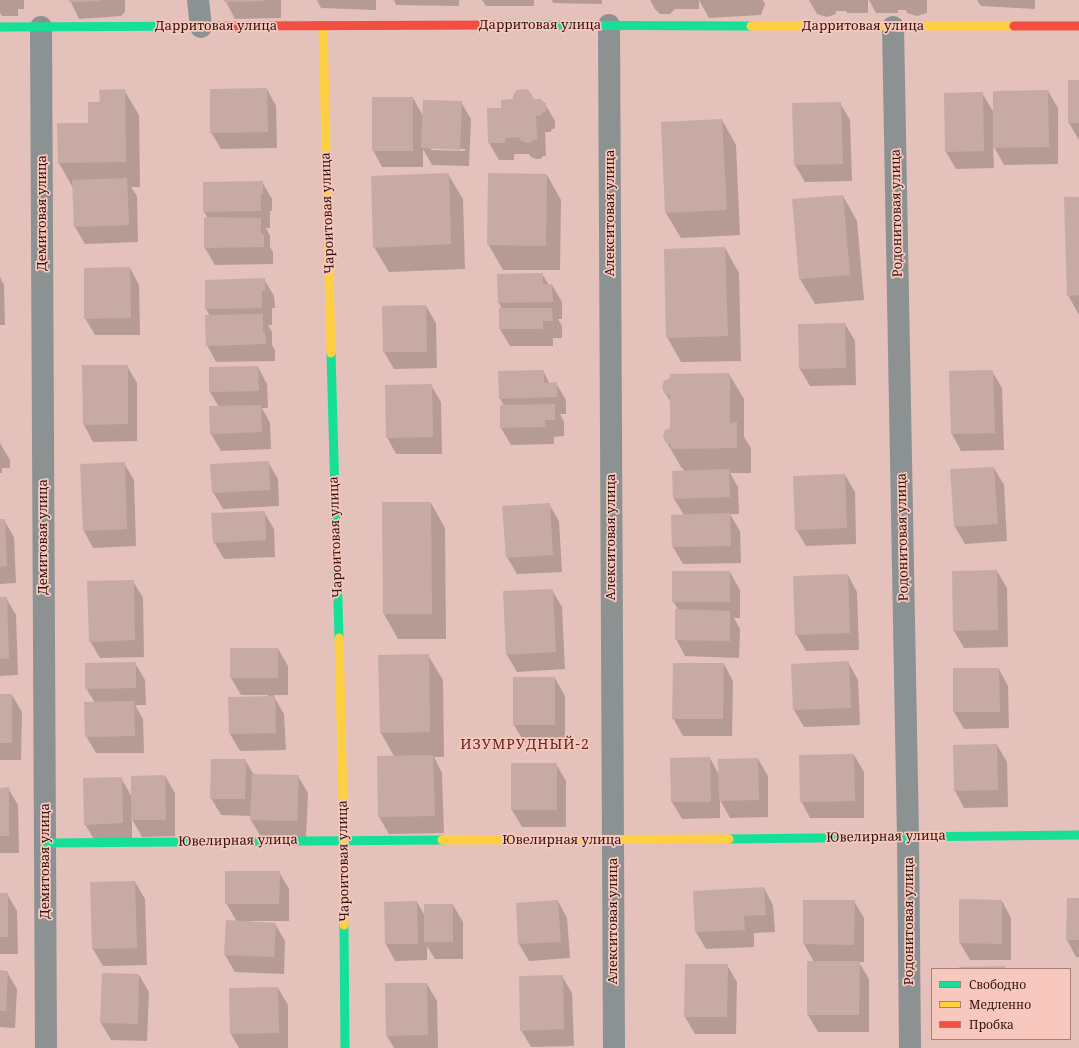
<!DOCTYPE html>
<html>
<head>
<meta charset="utf-8">
<style>
  body { margin:0 }
  #map { position:relative; width:1079px; height:1048px; overflow:hidden; background:#e4c1ba; font-family:"Noto Serif",serif }
  canvas { display:block }
  .legend { position:absolute; left:931px; top:968px; width:140px; height:72px; box-sizing:border-box; background:#f8c8be; border:1px solid #a88078; margin:0; padding:5px 7px; list-style:none; font-size:12px; color:#31140f }
  .legend li { display:flex; align-items:center; gap:8px; height:20px }
  .legend b { width:20px; border:1px solid #a88078 }
</style>
</head>
<body>
<div id="map">
<canvas width="1079" height="1048"></canvas>
<ul class="legend">
<li><b style="height:5px;background:#16e098"></b>Свободно</li>
<li><b style="height:5px;background:#ffcf43"></b>Медленно</li>
<li><b style="height:5px;background:#f24e42"></b>Пробка</li>
</ul>
</div>
<script>
const ctx = document.querySelector('canvas').getContext('2d');
ctx.lineJoin = 'round';
function fill(path, color) {
  ctx.fillStyle = color;
  ctx.fill(path, 'evenodd');
}
function poly(rows) {
  const path = new Path2D();
  for (const r of rows) {
    path.moveTo(r[0], r[1]);
    for (let i = 2; i < r.length; i += 2) path.lineTo(r[i], r[i + 1]);
  }
  return path;
}
function trace(path, color, width, dash) {
  ctx.strokeStyle = color;
  ctx.lineWidth = width;
  ctx.lineCap = dash ? 'butt' : 'round';
  ctx.setLineDash(dash || []);
  ctx.stroke(path);
}
function label(font, color, halo, rows, align = 'center') {
  ctx.font = font + ' "Noto Serif",serif';
  ctx.lineWidth = 3.5;
  ctx.setLineDash([]);
  ctx.textBaseline = 'middle';
  ctx.strokeStyle = halo;
  ctx.fillStyle = color;
  for (const [text, x, y, turn = 0] of rows) {
    ctx.save();
    ctx.translate(x, y);
    ctx.rotate((+turn || 0) * Math.PI / 180);
    ctx.textAlign = isNaN(turn) ? turn : align;
    if (halo) ctx.strokeText(text, 0, 0);
    ctx.fillText(text, 0, 0);
    ctx.restore();
  }
}
fill(poly([
  [0,0,24,0,24,9,18,9,18,16,2,16,0,13],
  [70,0,125,0,125,12,121,16,79,19],
  [225,0,281,0,281,18,235,19],
  [317,0,376,0,376,10,321,8],
  [394,0,459,0,459,6,396,5],
  [482,0,534,0,534,6,486,6],
  [552,0,602,0,602,4,553,3],
  [650,0,763,0,765,4,761,15,709,18,699,0,699,9,675,9,670,14,660,14,655,9],
  [809,0,868,0,868,13,847,13,846,11,836,11,836,14,827,17,817,14],
  [869,0,927,0,927,13,917,16,907,13,906,10,898,10,898,13,876,13],
  [977,0,1035,0,1035,9,981,6],
  [1079,81,1079,140,1069,123],
  [267,89,276,106,277,148,221,149,211,132],
  [124,90,139,115,140,187,131,187,137,196,138,242,85,244,75,227,73,188,59,163,89,124,101,103],
  [1048,91,1058,108,1058,164,1004,165,993,145,994,168,956,169,946,152,982,93,994,113],
  [531,95,534,100,541,100,545,104,555,121,555,128,551,130,551,132,545,132,546,156,543,156,541,159,536,159,531,157,529,154,514,154,514,160,499,160,489,143,502,108,514,100],
  [413,98,423,116,461,102,471,119,469,166,432,165,423,149,423,167,382,167,373,150],
  [431,148,465,149,465,151,431,150],
  [840,103,850,120,852,181,805,182,795,165,793,104],
  [722,120,736,145,740,235,681,238,666,213],
  [448,174,463,199,465,269,389,272,374,247],
  [547,175,561,200,560,270,503,270,488,244],
  [262,182,272,199,272,211,270,211,270,228,266,228,270,236,270,247,273,252,273,264,215,265,205,248,208,218,204,212],
  [843,196,857,221,864,300,815,304,800,279],
  [1079,198,1079,315,1068,295],
  [725,248,739,273,741,361,681,362,667,337],
  [130,268,139,285,140,335,95,335,85,318],
  [542,274,549,285,552,285,562,302,562,319,558,319,562,326,562,338,553,338,553,346,510,346,500,329,500,309,502,309,499,303],
  [0,277,4,285,5,325,0,325],
  [264,279,274,296,275,308,272,308,272,325,268,325,272,332,272,345,275,350,275,361,216,362,207,345,210,316,206,309],
  [426,306,436,323,437,368,394,369,384,352],
  [845,324,855,341,856,385,810,386,800,369],
  [127,366,137,383,137,441,93,442,84,425],
  [258,367,267,384,268,408,262,408,270,423,271,449,221,451,211,434,219,407,210,392],
  [543,371,550,384,556,383,566,400,566,414,560,414,564,422,564,436,554,437,554,444,511,445,501,428,504,406,500,398],
  [992,371,1002,388,1004,450,961,451,952,434,950,372],
  [729,374,744,399,744,437,751,448,751,473,730,473,738,487,739,514,730,514,740,531,741,563,683,564,673,547,672,516,684,515,674,499,685,471,681,467,666,441,671,428,671,403,665,392],
  [431,385,441,402,442,454,396,454,387,437],
  [0,443,10,460,10,468,2,468,2,473,0,473],
  [268,462,278,479,279,506,223,509,213,492],
  [124,463,134,480,136,546,93,548,84,531],
  [994,468,1004,485,1007,541,965,544,955,527],
  [845,475,855,492,856,544,806,546,796,529],
  [431,503,445,528,446,639,398,639,384,614],
  [549,504,559,521,562,572,517,574,507,557],
  [264,512,274,529,275,557,224,559,214,542],
  [0,520,4,520,14,537,16,583,0,584],
  [997,571,1007,588,1008,647,964,648,954,631],
  [730,572,740,590,740,618,734,618,740,629,739,658,685,656,676,639,679,611,673,601],
  [848,575,857,592,859,650,806,651,796,634],
  [133,581,143,598,144,657,100,658,90,641],
  [552,590,562,607,565,669,517,672,507,655],
  [0,598,6,598,16,615,18,675,0,676],
  [231,649,278,649,288,666,288,695,273,695,284,714,286,750,240,751,230,734,268,697,268,695,241,695,231,678],
  [428,655,443,680,444,757,434,757,442,773,444,833,389,834,379,817,394,756,381,733],
  [848,662,858,680,860,725,804,727,794,710],
  [135,663,145,680,146,705,135,705,143,719,144,753,96,753,86,736,95,703,86,688],
  [724,664,733,681,732,736,683,736,673,718],
  [999,669,1008,686,1009,728,964,729,954,712],
  [555,678,565,696,565,742,524,742,514,725],
  [0,695,12,695,22,712,21,760,0,760],
  [997,745,1007,762,1008,807,964,808,955,791,954,746],
  [854,755,864,772,864,818,810,818,801,801],
  [710,758,719,775,758,759,768,776,768,817,730,818,720,800,720,818,682,819,672,802],
  [245,760,254,775,298,776,308,793,306,838,261,837,251,820,252,816,221,815,211,798],
  [512,764,556,764,566,781,566,827,522,827,512,810],
  [165,776,175,793,175,836,142,837,132,819,132,840,95,841,85,824,121,778,132,797],
  [8,788,18,805,19,853,0,853,0,789],
  [279,872,289,889,289,921,249,921,249,922,275,924,285,941,284,974,235,972,225,955,237,922,226,903],
  [135,882,145,899,147,965,103,966,93,949],
  [764,888,773,905,775,932,754,933,754,947,706,949,696,932,694,892],
  [0,894,7,894,17,911,18,954,0,954],
  [1079,899,1079,957,1076,957,1067,940],
  [558,901,567,918,570,958,529,961,519,944],
  [804,901,854,901,864,918,864,962,859,962,869,979,869,1032,818,1032,808,1015,814,962,804,944],
  [1002,901,1011,918,1011,960,970,960,960,943],
  [417,902,425,916,453,905,463,922,463,959,435,959,427,946,427,960,395,961,386,944,385,903],
  [727,965,737,982,736,1034,695,1034,685,1017],
  [0,971,7,972,17,989,15,1028,0,1027],
  [139,975,149,992,147,1041,111,1040,101,1023],
  [562,976,572,993,574,1046,531,1047,521,1030],
  [386,984,427,984,437,1001,438,1048,394,1048,387,1036],
  [278,988,288,1005,288,1048,239,1048,231,1034],
  [970,1039,1016,1039,971,1040]
]), '#0003');
fill(poly([
  [69,0,99,0,99,1,69,2],
  [224,0,264,0,264,1,224,2],
  [1068,80,1079,80,1079,123,1068,123],
  [267,88,268,132,210,133,210,89],
  [125,89,126,162,58,163,57,123,88,123,88,102,100,102,99,90],
  [527,89,532,94,532,99,541,99,541,101,546,103,546,111,542,113,542,115,536,116,537,140,534,140,531,143,526,143,520,140,519,137,505,138,505,143,488,143,487,108,501,108,501,100,513,99,513,95,517,90],
  [1048,90,1049,147,993,148,993,91],
  [983,92,984,151,945,152,944,93],
  [372,97,413,97,413,151,372,151],
  [423,100,462,101,460,150,421,148],
  [841,102,843,164,794,165,792,103],
  [722,119,727,210,665,213,661,122],
  [449,173,451,244,373,248,371,176],
  [488,173,547,174,546,246,487,245],
  [127,178,129,225,74,227,72,180],
  [263,181,263,194,261,194,261,211,203,212,203,182],
  [843,195,850,275,799,279,792,199],
  [1064,197,1079,197,1079,295,1067,296],
  [204,217,261,218,261,234,264,234,264,247,204,248],
  [725,247,728,336,666,338,664,249],
  [130,267,131,318,84,319,84,268],
  [543,273,543,284,552,284,553,302,498,303,497,274],
  [265,278,265,291,262,291,262,308,205,309,205,280],
  [426,305,427,352,383,352,382,306],
  [499,308,552,308,553,321,543,321,543,329,499,329],
  [263,314,263,332,265,332,266,344,206,346,205,315],
  [845,323,846,368,799,369,798,324],
  [82,365,128,365,128,424,83,425],
  [258,366,259,391,209,392,209,367],
  [544,370,544,383,557,382,557,397,499,399,498,371],
  [993,370,995,433,951,434,949,371],
  [730,373,730,423,737,422,737,448,671,449,671,445,665,442,663,436,665,430,670,428,670,395,664,393,662,387,664,381,670,378,670,374],
  [432,384,433,437,386,438,385,385],
  [555,404,555,420,545,420,545,427,500,428,500,405],
  [261,405,262,432,210,434,209,406],
  [269,461,270,490,212,493,210,464],
  [125,462,127,529,83,531,80,464],
  [994,467,998,524,954,527,950,469],
  [729,469,730,497,673,499,672,471],
  [845,474,847,528,795,530,793,476],
  [382,502,431,502,432,614,383,614],
  [550,503,553,555,506,558,502,506],
  [265,511,266,540,213,543,211,513],
  [730,513,731,546,672,547,671,515],
  [0,519,5,519,7,566,0,567],
  [997,570,998,630,953,631,952,571],
  [672,571,730,571,730,602,672,602],
  [848,574,850,633,795,635,793,576],
  [134,580,135,640,89,642,87,581],
  [553,589,556,652,506,655,503,591],
  [0,597,7,597,9,658,0,659],
  [675,609,730,611,730,641,675,640],
  [230,648,278,648,278,678,230,678],
  [429,654,430,732,380,733,378,655],
  [849,661,851,708,793,710,791,664],
  [136,662,136,688,85,689,85,663],
  [673,663,724,663,723,719,672,719],
  [953,668,999,668,1000,712,953,712],
  [513,677,555,677,555,725,513,725],
  [0,694,12,694,12,743,0,743],
  [275,696,276,733,229,734,228,697],
  [134,701,135,736,85,737,84,702],
  [997,744,998,790,954,791,953,745],
  [854,754,855,801,800,802,799,755],
  [433,755,435,816,378,817,377,756],
  [710,757,711,802,671,802,670,758],
  [758,758,759,800,719,801,718,759],
  [211,759,246,759,245,799,210,799],
  [511,763,557,763,557,810,511,810],
  [252,774,299,775,297,821,250,820],
  [165,775,166,820,131,820,131,776],
  [122,777,123,823,84,825,83,778],
  [9,787,9,836,0,836,0,788],
  [225,871,280,871,279,904,225,904],
  [135,881,137,948,92,949,90,882],
  [764,887,766,915,744,916,745,930,695,932,693,891],
  [0,893,8,893,8,937,0,937],
  [1067,898,1079,898,1079,940,1066,940],
  [959,899,1002,900,1002,944,959,943],
  [558,900,561,942,518,944,516,903],
  [803,900,855,900,854,945,803,944],
  [417,901,418,944,385,944,384,902],
  [424,904,453,904,453,942,424,942],
  [226,920,276,923,274,957,224,955],
  [807,961,860,961,859,1015,807,1015],
  [685,964,728,964,727,1017,684,1017],
  [1005,966,1006,969,959,969,959,967],
  [0,970,8,971,6,1011,0,1011],
  [102,973,139,974,138,1024,100,1023],
  [563,975,564,1029,520,1031,519,976],
  [385,983,427,983,428,1035,386,1036],
  [278,987,279,1033,230,1034,229,988]
]), '#c8aaa4');
trace(poly([
  [198,0,201,27],
  [609,25,614,1048],
  [41,27,46,1048],
  [893,27,908,837,910,1048]
]), '#8c9192', 22);
trace(poly([
  [501,25,751,26],
  [0,27,229,26],
  [331,353,339,638],
  [729,839,1079,835],
  [45,843,442,840],
  [344,925,345,1048]
]), '#16e098', 9);
trace(poly([
  [323,26,331,353],
  [751,26,1014,26],
  [339,638,344,840,344,925],
  [442,840,729,839]
]), '#ffcf43', 9);
trace(poly([
  [229,26,501,25],
  [1014,26,1079,26]
]), '#f24e42', 9);
label('13px', '#31140f', '#f8c8be', [
  ["Дарритовая улица",540,25],
  ["Дарритовая улица",216,26],
  ["Дарритовая улица",863,26],
  ["Демитовая улица",42,213,-90],
  ["Чароитовая улица",328,213,-92],
  ["Алекситовая улица",610,213,-90],
  ["Родонитовая улица",897,213,-91],
  ["Демитовая улица",43,537,-90],
  ["Чароитовая улица",336,537,-92],
  ["Алекситовая улица",611,537,-90],
  ["Родонитовая улица",903,537,-91],
  ["Ювелирная улица",886,837,-1],
  ["Ювелирная улица",562,840],
  ["Ювелирная улица",238,841,-1],
  ["Демитовая улица",45,861,-90],
  ["Чароитовая улица",344,861,-91],
  ["Алекситовая улица",613,921,-90],
  ["Родонитовая улица",909,921,-90]
]);
ctx.letterSpacing = '1px';
label('14px', '#68281d', '#f8c8be', [
  ["ИЗУМРУДНЫЙ-2",525,745]
]);
ctx.letterSpacing = '0px';
</script>
</body>
</html>
